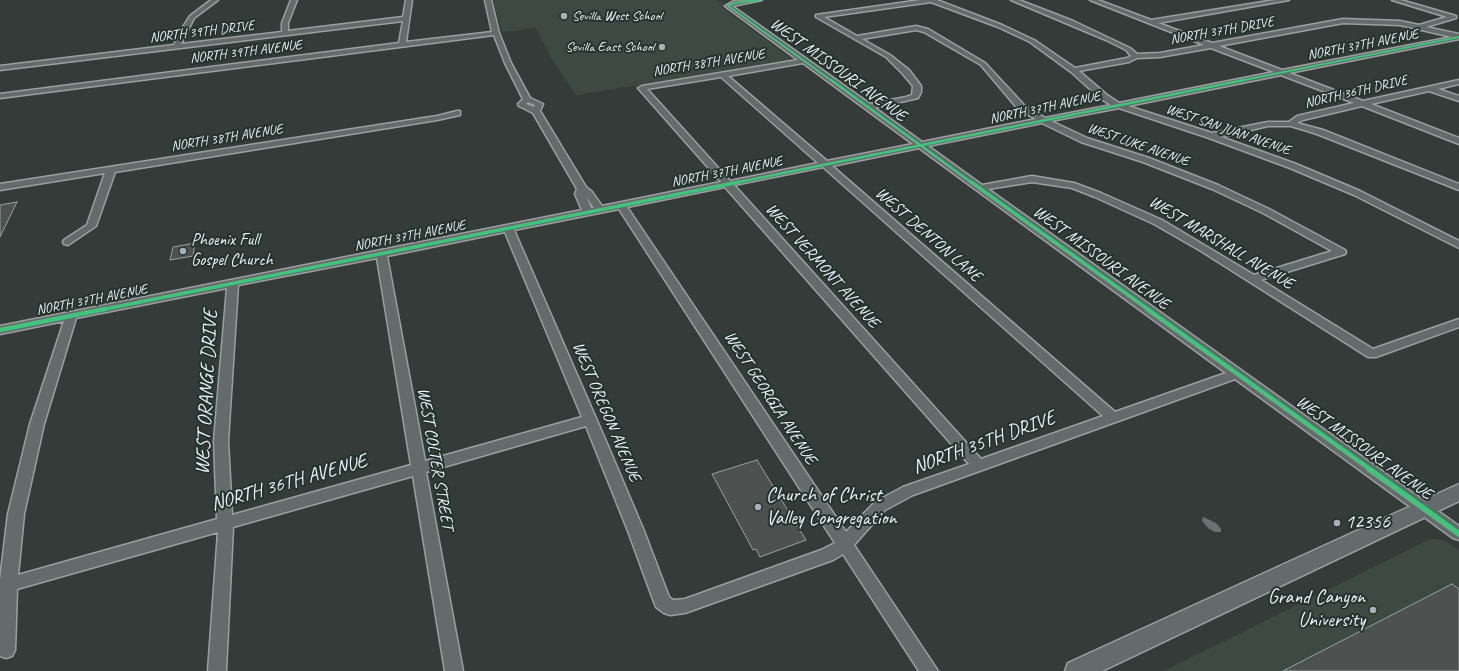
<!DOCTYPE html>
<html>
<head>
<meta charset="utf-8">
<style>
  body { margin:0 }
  canvas { display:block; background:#353b38 }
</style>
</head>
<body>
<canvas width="1459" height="671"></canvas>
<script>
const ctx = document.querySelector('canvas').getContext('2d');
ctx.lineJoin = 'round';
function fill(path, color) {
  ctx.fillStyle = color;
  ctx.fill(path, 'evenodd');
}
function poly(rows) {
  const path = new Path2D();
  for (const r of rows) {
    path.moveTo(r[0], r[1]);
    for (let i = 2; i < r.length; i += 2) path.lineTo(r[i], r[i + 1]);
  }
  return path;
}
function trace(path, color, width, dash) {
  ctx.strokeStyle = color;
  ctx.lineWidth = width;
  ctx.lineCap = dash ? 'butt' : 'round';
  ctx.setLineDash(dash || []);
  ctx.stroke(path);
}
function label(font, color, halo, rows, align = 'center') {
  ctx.font = font + ' Caveat,sans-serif';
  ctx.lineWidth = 4;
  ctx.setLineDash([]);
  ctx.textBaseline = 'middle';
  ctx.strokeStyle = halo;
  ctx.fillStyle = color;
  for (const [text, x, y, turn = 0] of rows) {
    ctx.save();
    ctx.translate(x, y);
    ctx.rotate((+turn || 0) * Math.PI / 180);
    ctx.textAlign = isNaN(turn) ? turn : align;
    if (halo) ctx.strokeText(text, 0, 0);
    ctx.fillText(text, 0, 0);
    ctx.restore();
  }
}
fill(poly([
  [493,0,715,0,724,4,722,7,723,8,793,60,576,95,552,59,536,28,502,32],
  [1435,539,1445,541,1459,550,1459,671,1164,671,1428,540]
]), '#3e4944');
fill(poly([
  [1203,517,1216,523,1221,529,1221,532,1215,532,1209,529,1202,521]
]), '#687372');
const building = poly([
  [17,202,0,237,0,205,17,202],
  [195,243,193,256,170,260,173,247,195,243],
  [757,460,806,540,760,557,756,549,753,550,712,474,757,460],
  [1452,584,1459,589,1459,671,1283,671,1452,584]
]);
fill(building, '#4d5250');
trace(building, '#9a9f9f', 1);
const minor = poly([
  [211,0,218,0,194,18,181,44,282,32,282,23,291,0,297,0,288,23,288,31,403,17,406,0,412,0,406,42,492,32,485,0,491,0,499,33,511,63,530,98,543,104,540,111,586,187,592,192,602,206,721,182,638,88,642,86,798,60,725,6,734,1,762,0,732,6,870,104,906,97,912,95,913,86,903,74,886,57,816,17,816,15,921,0,937,0,1002,25,1034,40,1075,68,1127,58,1131,56,1126,50,1106,40,1011,0,1019,0,1073,21,1130,48,1137,54,1160,53,1204,45,1090,0,1098,0,1151,20,1275,0,1289,0,1158,23,1212,43,1343,19,1400,21,1419,25,1447,17,1392,0,1401,0,1456,16,1456,18,1426,27,1459,34,1459,39,1289,73,1363,101,1459,80,1459,84,1438,89,1459,96,1459,101,1429,91,1371,104,1459,138,1459,144,1362,106,1303,120,1297,123,1323,130,1459,184,1459,190,1317,134,1291,126,1268,126,1221,137,1296,164,1360,191,1459,241,1459,248,1354,195,1290,168,1209,138,1119,108,1051,121,1087,138,1149,158,1218,185,1269,209,1345,250,1346,252,1345,254,1261,280,1373,349,1459,319,1459,327,1376,357,1368,357,1201,251,1154,224,1095,197,1072,188,1032,182,988,189,1459,526,1459,540,1453,538,1235,379,913,495,885,510,854,545,938,671,919,671,843,554,833,560,685,613,670,615,664,613,656,607,654,602,628,531,586,426,426,472,463,671,445,671,413,476,233,527,226,671,208,671,218,532,17,589,15,650,12,656,6,658,0,656,0,580,8,514,30,424,64,321,0,334,0,326,582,210,575,194,577,189,533,113,519,106,518,104,523,99,505,63,494,35,0,98,0,94,399,43,403,21,0,70,0,66,174,45,179,33,190,16,211,0],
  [931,2,998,27,1030,42,1071,72,1101,99,1111,105,1045,118,1024,105,985,63,928,29,916,26,857,36,824,17,931,2],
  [1343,23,1400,25,1452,37,1282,70,1219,46,1343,23],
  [916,30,924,32,981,65,1018,109,1036,119,922,142,875,108,918,98,921,92,921,86,909,70,890,55,862,39,916,30],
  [1211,48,1274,72,1119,103,1107,95,1079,71,1129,62,1137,58,1160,57,1211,48],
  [803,63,913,144,827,161,728,76,803,63],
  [1281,75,1354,103,1297,116,1289,122,1268,122,1212,133,1128,106,1281,75],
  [721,77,818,163,730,181,647,89,721,77],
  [528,102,535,105,534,107,526,104,528,102],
  [1042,123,1081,142,1143,162,1212,189,1263,213,1332,251,1254,275,1162,220,1101,193,1074,183,1032,176,982,185,928,146,1042,123],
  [919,148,1226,373,1115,412,832,166,919,148],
  [823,167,1103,416,981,459,734,185,823,167],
  [725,187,969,464,903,487,875,502,846,532,627,207,725,187],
  [586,196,594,208,591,208,586,196],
  [619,209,835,543,821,550,685,599,673,600,669,597,644,531,608,446,514,230,619,209],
  [505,232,582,417,425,461,387,256,505,232],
  [377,258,411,465,232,515,228,441,238,285,377,258],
  [227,288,214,441,217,519,18,575,24,514,44,424,76,318,227,288],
  [457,111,460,111,460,115,437,120,115,172,96,226,68,245,64,244,63,242,64,240,87,225,105,173,0,190,0,184,437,116,457,111]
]);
const major = poly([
  [1459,484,1459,501,1102,671,1065,671,1068,663,1459,484]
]);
trace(minor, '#9a9f9f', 3);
trace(major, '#9a9f9f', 3);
fill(minor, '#646b6b');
fill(major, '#646b6b');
trace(poly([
  [759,0,734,3,728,6,832,81],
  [1239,81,1459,37]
]), '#40c37c', 2);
trace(poly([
  [831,80,972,183],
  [734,183,1244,80]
]), '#40c37c', 2.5);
trace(poly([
  [971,182,1149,310],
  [100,310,739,182]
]), '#40c37c', 3.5);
trace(poly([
  [1147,309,1371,470],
  [0,330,105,309]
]), '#40c37c', 4.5);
trace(poly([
  [1369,469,1459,534]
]), '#40c37c', 5.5);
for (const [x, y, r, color] of [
  [564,16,4,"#a9b1b5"],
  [662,47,4,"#a9b1b5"],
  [183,251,4,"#a9b1b5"],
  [758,507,4,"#a9b1b5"],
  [1337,523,4,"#a9b1b5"],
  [1373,610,4,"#a9b1b5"]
]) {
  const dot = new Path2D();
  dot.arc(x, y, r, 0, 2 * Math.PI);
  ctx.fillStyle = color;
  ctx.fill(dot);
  trace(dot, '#26332d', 1.5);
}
label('14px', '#e8f1f8', '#26332d', [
  ["Sevilla West School",572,16],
  ["Sevilla East School",654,47,"right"]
], 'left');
label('14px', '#e8f1f8', '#26332d', [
  ["NORTH 37TH DRIVE",1222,31,-10],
  ["NORTH 39TH DRIVE",202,32,-7],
  ["NORTH 37TH AVENUE",1363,45,-11],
  ["NORTH 39TH AVENUE",246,52,-7],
  ["NORTH 38TH AVENUE",709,63,-9],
  ["NORTH 36TH DRIVE",1356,92,-13],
  ["NORTH 37TH AVENUE",1045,108,-12],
  ["WEST SAN JUAN AVENUE",1228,130,19],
  ["NORTH 38TH AVENUE",227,138,-9],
  ["WEST LUKE AVENUE",1138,145,19],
  ["NORTH 37TH AVENUE",727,172,-11],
  ["NORTH 37TH AVENUE",410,236,-11],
  ["NORTH 37TH AVENUE",92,300,-11]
]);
label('17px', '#e8f1f8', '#26332d', [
  ["WEST MISSOURI AVENUE",838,70,36],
  ["WEST DENTON LANE",928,235,41],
  ["WEST MARSHALL AVENUE",1221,243,31],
  ["WEST MISSOURI AVENUE",1101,258,36],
  ["WEST VERMONT AVENUE",822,266,48],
  ["WEST GEORGIA AVENUE",770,398,57],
  ["WEST OREGON AVENUE",606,412,67],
  ["WEST MISSOURI AVENUE",1364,448,36],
  ["WEST COLTER STREET",435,459,80]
]);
label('17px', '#e8f1f8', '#26332d', [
  ["Phoenix Full",191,241],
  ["Gospel Church",191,261]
], 'left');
label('20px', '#e8f1f8', '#26332d', [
  ["WEST ORANGE DRIVE",207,392,-87],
  ["NORTH 35TH DRIVE",984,443,-20],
  ["NORTH 36TH AVENUE",289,483,-16]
]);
label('20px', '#e8f1f8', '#26332d', [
  ["Church of Christ",766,496],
  ["Valley Congregation",766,519],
  ["12356",1345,523],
  ["Grand Canyon",1365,598,"right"],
  ["University",1365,621,"right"]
], 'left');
</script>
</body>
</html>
